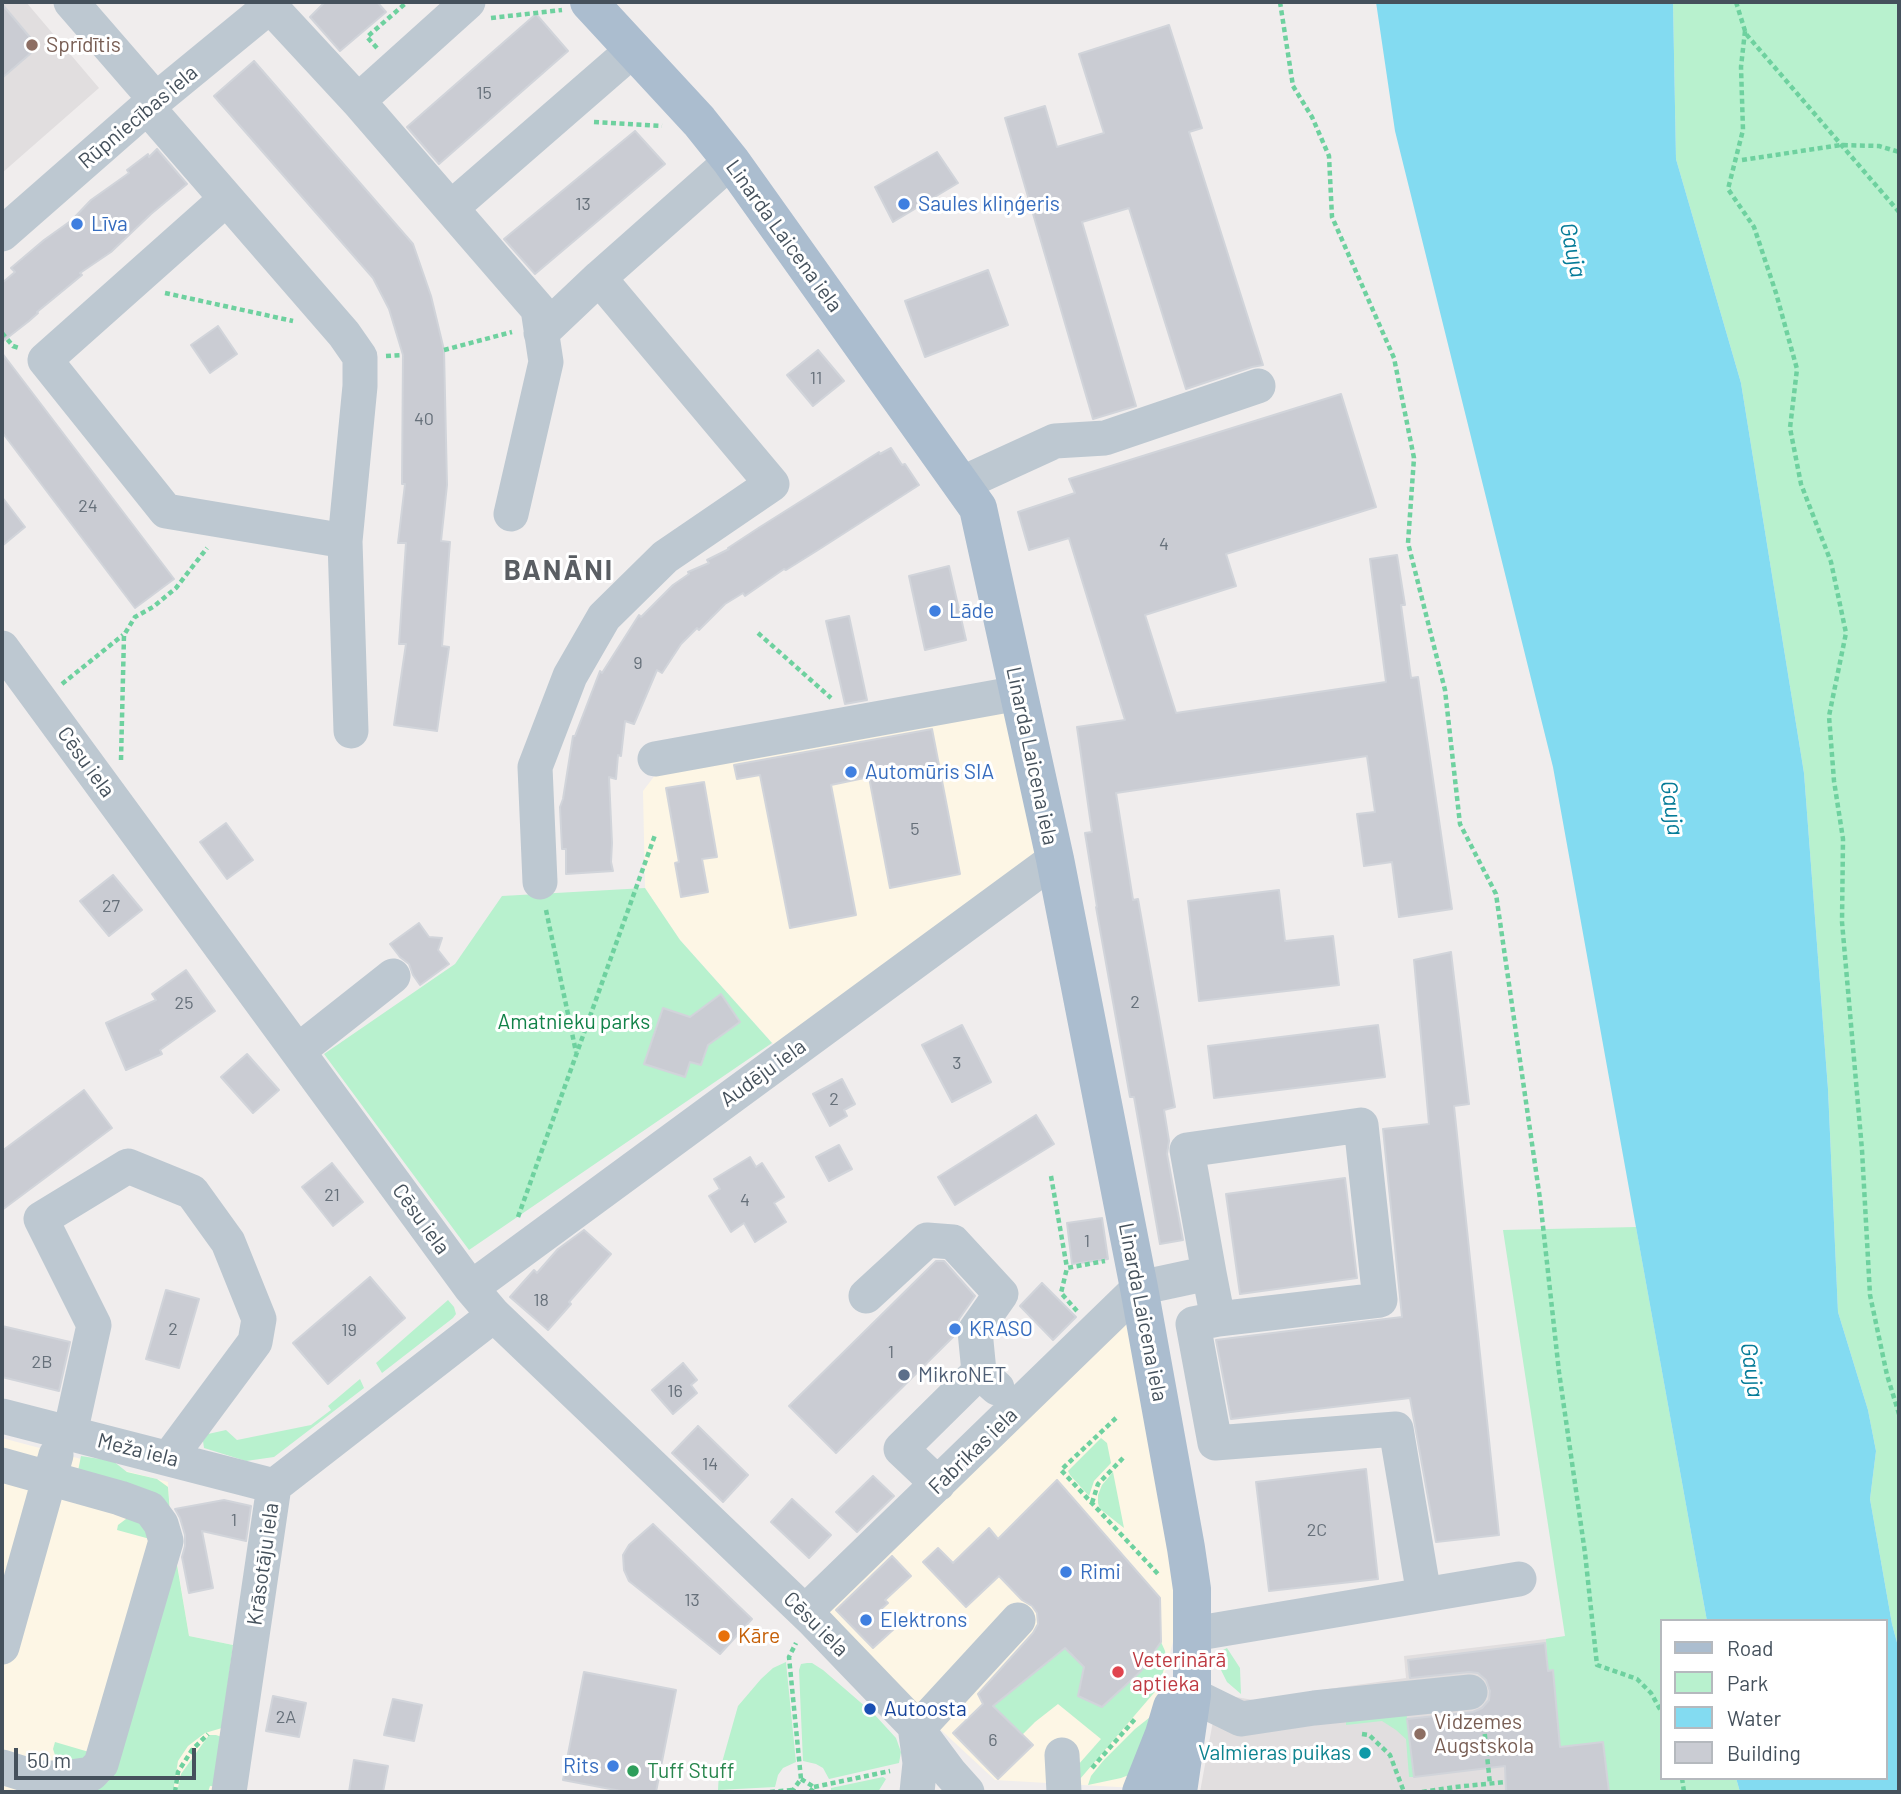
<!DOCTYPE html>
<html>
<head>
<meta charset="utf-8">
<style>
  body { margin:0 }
  #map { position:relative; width:1901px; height:1794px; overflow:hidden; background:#f0eded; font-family:Barlow,sans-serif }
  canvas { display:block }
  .frame { position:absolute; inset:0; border:4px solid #45515c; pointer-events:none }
  .legend { position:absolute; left:1660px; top:1619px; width:228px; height:161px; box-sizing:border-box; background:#fff; border:2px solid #b5b9be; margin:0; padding:9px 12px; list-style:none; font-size:21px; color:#45515c }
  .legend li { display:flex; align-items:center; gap:14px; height:35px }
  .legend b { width:35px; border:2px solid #b5b9be }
  .scale { position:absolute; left:14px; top:1748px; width:182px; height:32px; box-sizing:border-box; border:4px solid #45515c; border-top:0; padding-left:9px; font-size:21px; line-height:24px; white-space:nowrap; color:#45515c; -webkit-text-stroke:5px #fff; paint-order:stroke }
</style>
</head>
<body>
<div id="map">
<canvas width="1901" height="1794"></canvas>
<div class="frame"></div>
<ul class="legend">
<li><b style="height:9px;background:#abbdcf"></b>Road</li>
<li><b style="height:19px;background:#b8f1ce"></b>Park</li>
<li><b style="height:19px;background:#83dbf1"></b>Water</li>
<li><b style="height:19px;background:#caccd3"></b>Building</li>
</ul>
<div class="scale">50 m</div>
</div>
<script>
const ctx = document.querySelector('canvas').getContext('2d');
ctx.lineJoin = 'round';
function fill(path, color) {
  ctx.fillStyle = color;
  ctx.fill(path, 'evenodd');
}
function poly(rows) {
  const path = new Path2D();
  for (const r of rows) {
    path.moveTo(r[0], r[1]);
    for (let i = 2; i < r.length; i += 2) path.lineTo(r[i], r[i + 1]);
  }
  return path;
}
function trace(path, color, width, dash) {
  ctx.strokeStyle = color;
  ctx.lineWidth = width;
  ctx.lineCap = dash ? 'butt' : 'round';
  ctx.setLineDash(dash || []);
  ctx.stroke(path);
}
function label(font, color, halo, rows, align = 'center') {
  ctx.font = font + ' Barlow,sans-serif';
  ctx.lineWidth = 6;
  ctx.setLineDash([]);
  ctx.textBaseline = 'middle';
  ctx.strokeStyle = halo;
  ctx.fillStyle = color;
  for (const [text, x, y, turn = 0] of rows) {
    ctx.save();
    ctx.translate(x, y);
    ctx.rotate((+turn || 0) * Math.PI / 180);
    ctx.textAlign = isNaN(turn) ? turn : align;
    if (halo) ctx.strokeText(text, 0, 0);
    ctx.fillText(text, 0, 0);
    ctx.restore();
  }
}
fill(poly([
  [1019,693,1055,859,784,1056,680,940,645,888,643,791,668,758],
  [1135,1303,1181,1611,1135,1788,995,1780,806,1605],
  [2,1438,168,1482,171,1526,189,1636,233,1645,217,1792,2,1792]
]), '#fdf6e5');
fill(poly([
  [2,2,26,2,99,88,2,173],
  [1588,1634,1635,1792,1200,1792,1218,1694,1277,1704,1321,1690,1406,1678,1404,1656]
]), '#e1dedf');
fill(poly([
  [1673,2,1899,2,1899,1650,1892,1624,1870,1499,1876,1451,1868,1410,1838,1312,1828,1089,1804,773,1741,383,1676,159],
  [645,888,680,940,772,1043,469,1250,324,1054,455,964,502,896],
  [1636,1227,1707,1621,1661,1621,1661,1778,1736,1778,1740,1792,1609,1792,1603,1742,1560,1747,1552,1670,1548,1671,1546,1639,1565,1636,1503,1230],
  [448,1300,454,1307,456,1314,453,1318,382,1373,376,1363],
  [360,1379,364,1388,274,1457,246,1461,204,1448,203,1441,208,1434,226,1430,237,1440,311,1425,331,1410,328,1406],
  [1101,1438,1107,1443,1111,1463,1094,1481,1089,1496,1070,1475,1068,1471],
  [81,1456,113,1461,127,1472,157,1479,168,1487,171,1526,78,1471],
  [1113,1472,1124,1528,1100,1509,1098,1503,1098,1495,1102,1485],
  [126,1519,140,1520,150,1539,117,1530,118,1525],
  [174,1547,189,1636,233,1645,222,1728,205,1733,188,1746,178,1761,173,1792,57,1792,108,1782],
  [1047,1628,1084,1667,1078,1696,1101,1707,1161,1642,1165,1651,1166,1661,1159,1687,1080,1779,1078,1765,1101,1739,1058,1704,1035,1722,1022,1735,993,1706,1045,1664],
  [1227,1648,1240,1668,1241,1694,1227,1682,1221,1670,1221,1651],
  [786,1662,796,1762,783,1768,778,1775,775,1787,718,1790,719,1773,738,1706,761,1679,773,1668],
  [807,1663,812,1663,823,1670,874,1714,896,1738,901,1752,899,1763,829,1779,823,1768,816,1764,803,1761,799,1670,801,1664],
  [1406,1710,1414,1777,1409,1777,1406,1739,1396,1730,1382,1721,1346,1725,1346,1718],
  [1154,1714,1134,1773,1121,1778,1088,1785,1091,1776,1103,1761,1135,1729],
  [209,1735,216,1735,222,1737,219,1787,210,1786,208,1792,177,1792,181,1774],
  [55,1742,89,1752,86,1759,66,1763,56,1758,53,1749],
  [883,1777,886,1779,878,1792,831,1792,831,1788]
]), '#b8f1ce');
fill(poly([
  [1376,2,1673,2,1676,159,1741,383,1804,773,1828,1089,1838,1312,1868,1410,1876,1451,1870,1499,1892,1624,1899,1650,1899,1792,1740,1792,1736,1778,1885,1778,1885,1621,1707,1621,1553,767,1395,131]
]), '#83dbf1');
const building = poly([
  [325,2,377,2,386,12,340,51,310,17,325,2],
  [2,4,38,47,2,78,2,4],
  [536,14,568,51,439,164,407,127,536,14],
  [1169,25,1202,128,1189,132,1263,365,1252,367,1186,389,1129,208,1082,222,1136,406,1093,419,1005,118,1045,106,1057,147,1104,133,1079,54,1169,25],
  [254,61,413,244,431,296,444,350,447,485,441,541,450,542,442,646,449,647,437,731,394,725,406,644,399,644,406,543,398,543,405,484,402,484,403,355,389,309,373,278,214,96,254,61],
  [635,131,665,164,535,274,504,239,635,131],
  [157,149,187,184,151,214,111,252,80,273,82,275,37,312,38,313,29,321,2,342,2,283,15,272,11,268,44,240,72,220,91,200,129,173,127,170,148,154,149,157,157,149],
  [937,152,958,183,893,222,875,187,937,152],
  [988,270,1008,325,925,357,905,301,988,270],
  [218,326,237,354,210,373,191,345,218,326],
  [818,350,844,381,813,406,787,375,818,350],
  [2,353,174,579,135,608,2,432,2,353],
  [1341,394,1376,507,1226,554,1236,586,1145,615,1176,713,1386,682,1370,559,1397,555,1405,605,1401,605,1411,678,1418,677,1452,909,1399,917,1392,862,1364,866,1357,814,1375,812,1367,756,1116,793,1133,900,1138,899,1175,1107,1164,1110,1169,1141,1167,1154,1183,1240,1160,1244,1134,1097,1130,1097,1096,907,1097,907,1085,833,1092,832,1077,727,1125,720,1069,538,1029,550,1018,512,1075,493,1069,479,1341,394],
  [891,448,902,465,905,464,919,485,818,550,786,570,784,569,745,596,743,593,725,604,699,630,697,628,681,644,662,673,657,670,634,724,625,721,621,756,618,755,616,779,609,777,612,843,611,862,613,871,566,874,566,849,562,849,560,807,563,799,573,736,575,736,600,671,602,673,639,615,641,617,673,585,689,574,688,572,709,563,707,560,729,549,728,548,760,527,879,452,880,454,891,448],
  [2,497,25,527,2,546,2,497],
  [949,566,966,640,925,650,909,576,949,566],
  [849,616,867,700,845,704,826,621,849,616],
  [932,729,960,874,890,888,869,777,831,785,856,915,790,928,760,775,737,779,734,765,932,729],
  [704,782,717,857,702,859,708,892,681,897,675,863,679,862,666,788,704,782],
  [226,823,253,860,227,879,200,842,226,823],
  [113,875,142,910,109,936,80,901,113,875],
  [1279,890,1285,941,1333,936,1339,985,1199,1001,1188,901,1279,890],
  [419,923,429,937,442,938,438,950,449,964,420,985,413,975,409,964,400,957,390,944,419,923],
  [1451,952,1469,1104,1454,1106,1499,1535,1436,1542,1410,1398,1231,1419,1216,1340,1402,1317,1383,1129,1429,1124,1414,960,1451,952],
  [186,970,215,1011,160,1050,162,1054,126,1070,106,1023,156,1000,152,994,186,970],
  [721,994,740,1022,708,1045,701,1065,690,1062,685,1077,644,1064,663,1008,690,1017,721,994],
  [962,1025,991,1082,952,1102,922,1045,962,1025],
  [1378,1025,1385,1077,1214,1098,1208,1046,1378,1025],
  [247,1054,279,1090,253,1113,221,1077,247,1054],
  [842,1079,855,1104,844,1110,847,1116,830,1126,813,1094,842,1079],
  [84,1090,112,1128,2,1210,2,1151,84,1090],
  [1036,1115,1054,1144,955,1205,938,1177,1036,1115],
  [839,1145,852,1169,829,1181,816,1157,839,1145],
  [750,1157,756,1167,762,1163,784,1197,774,1203,786,1222,755,1242,744,1223,731,1232,709,1196,720,1189,714,1179,750,1157],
  [332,1163,363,1202,333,1226,302,1187,332,1163],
  [1345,1178,1357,1278,1240,1294,1226,1194,1345,1178],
  [1102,1218,1108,1259,1072,1264,1067,1223,1102,1218],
  [584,1230,611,1254,569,1302,571,1304,548,1330,510,1297,534,1270,537,1273,558,1249,584,1230],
  [936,1261,944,1261,975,1296,959,1319,955,1335,836,1453,789,1406,936,1261],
  [370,1277,405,1318,328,1384,293,1343,370,1277],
  [1042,1283,1076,1317,1053,1340,1020,1306,1042,1283],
  [166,1290,199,1299,179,1368,146,1359,166,1290],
  [2,1326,70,1342,59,1391,2,1377,2,1326],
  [683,1363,697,1380,691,1385,697,1393,673,1414,652,1390,683,1363],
  [698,1426,748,1475,723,1502,672,1453,698,1426],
  [1366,1469,1378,1579,1269,1591,1256,1482,1366,1469],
  [873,1476,894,1496,857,1532,836,1512,873,1476],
  [1057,1480,1160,1598,1161,1642,1141,1671,1102,1707,1078,1696,1084,1667,1065,1648,993,1706,1033,1745,998,1779,953,1733,983,1704,978,1694,1033,1633,1038,1624,1037,1613,1032,1606,1022,1600,999,1576,966,1607,923,1562,938,1548,953,1563,989,1528,998,1539,1057,1480],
  [792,1499,831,1535,809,1558,771,1522,792,1499],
  [224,1500,251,1506,246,1541,202,1531,213,1588,189,1593,182,1557,185,1546,185,1535,180,1518,175,1509,224,1500],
  [653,1524,752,1619,720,1654,629,1581,624,1570,623,1555,629,1545,653,1524],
  [892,1556,911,1576,885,1600,888,1603,879,1611,895,1628,873,1648,836,1610,892,1556],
  [1545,1643,1548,1671,1553,1670,1560,1747,1603,1742,1609,1792,1506,1792,1505,1766,1414,1777,1407,1719,1473,1712,1482,1708,1489,1700,1490,1691,1486,1680,1478,1673,1469,1672,1410,1678,1408,1660,1545,1643],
  [584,1672,676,1690,656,1792,626,1792,563,1780,584,1672],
  [273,1696,306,1703,299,1737,266,1731,273,1696],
  [393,1699,422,1705,414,1741,384,1735,393,1699],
  [354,1760,388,1766,383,1792,349,1792,354,1760]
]);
fill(building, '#caccd3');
trace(building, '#d1d4da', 2);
trace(poly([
  [1280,2,1293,86,1312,117,1329,156,1332,217,1394,358,1414,458,1408,543,1445,690,1460,824,1496,894,1540,1199,1559,1372,1585,1553,1597,1665,1637,1679,1651,1693,1661,1711],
  [1736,2,1746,34,1899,212],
  [491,18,562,10],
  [1745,31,1741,67,1743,130,1728,189,1754,227,1776,293,1797,369,1790,428,1801,484,1831,562,1846,633,1829,716,1834,781,1843,839,1842,922,1862,1150,1870,1295,1887,1375,1899,1414],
  [377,48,367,37,407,2],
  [594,122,662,126],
  [1742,160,1841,145,1879,146,1899,152],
  [165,293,293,321],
  [2,333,13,346,19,348],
  [444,350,512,332],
  [386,356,403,355],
  [758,633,831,698],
  [62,684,123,635],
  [121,760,124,635,135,617,153,607,176,588,207,548],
  [546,910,576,1052],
  [1051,1176,1067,1268],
  [518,1217,655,835],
  [1077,1311,1061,1293,1067,1268,1105,1261],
  [1116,1418,1061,1470,1158,1574],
  [1092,1503,1098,1484,1123,1458],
  [1483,1717,1490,1784],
  [1362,1734,1369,1735,1390,1755,1404,1792],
  [1092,1768,1135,1719],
  [1682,1778,1684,1792],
  [801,1779,814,1787,810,1792],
  [814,1787,890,1771],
  [175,1792,178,1772,192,1750,208,1734],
  [770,1792,793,1790],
  [795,1792,793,1790,801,1779,789,1657,796,1643],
  [1422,1792,1455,1787,1506,1782]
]), '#6ed19f', 4.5, [5, 3.5]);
trace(poly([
  [71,2,156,100],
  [270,6,358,101,538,309,546,362,511,514],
  [358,101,468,2],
  [147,107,344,334,360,357,360,386,345,541,351,731],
  [226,199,45,360,166,511,345,541],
  [451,208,634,49],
  [2,234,147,107,275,2],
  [541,333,599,278,731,161],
  [961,484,1055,441,1105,438,1258,386],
  [2,648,471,1288,494,1315,813,1620,915,1726,950,1773,967,1792],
  [655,759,1019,693],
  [540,882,535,767,570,676,604,617,665,557,772,484,599,278],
  [298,1051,393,976],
  [471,1288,1055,859],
  [866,1296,927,1240,953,1242,1001,1294,975,1331,979,1372],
  [1218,1319,1193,1324,1215,1443,1396,1429,1424,1595],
  [2,1416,274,1486],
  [73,1420,94,1325,41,1219,128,1166,192,1192,228,1242,259,1319,255,1342,169,1458],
  [2,1465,120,1498,150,1509,161,1524,166,1541,101,1764,91,1774,64,1778,37,1778,2,1767],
  [938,1484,901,1449,979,1372,997,1388],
  [805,1612,1139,1288,1209,1273,1187,1150,1361,1125,1380,1300,1218,1319,1209,1273],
  [1193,1634,1519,1579],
  [2,1647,56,1455],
  [1192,1695,1241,1719,1314,1708,1470,1692],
  [924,1722,1018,1620],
  [915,1726,920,1763,917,1792],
  [1062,1755,1064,1792],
  [229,1792,274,1486,494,1315]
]), '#bdc8d1', 35);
trace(poly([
  [589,2,699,121,731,161,978,508,1055,859,1139,1288,1186,1548,1192,1589,1192,1695,1178,1792],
  [1141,1792,1164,1734,1172,1707]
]), '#abbdcf', 38);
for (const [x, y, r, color] of [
  [32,45,7,"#8d6e63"],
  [904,204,7,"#3f7fe0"],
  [77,224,7,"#3f7fe0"],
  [935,611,7,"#3f7fe0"],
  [851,772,7,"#3f7fe0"],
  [955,1329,7,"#3f7fe0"],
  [904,1375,7,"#5c6f8a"],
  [1066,1572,7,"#3f7fe0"],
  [866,1620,7,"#3f7fe0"],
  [724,1636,7,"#e8710a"],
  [1118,1672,7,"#e0444e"],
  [870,1709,7,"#1a4fb4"],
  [1420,1734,7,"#8d6e63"],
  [1365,1753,7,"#0f9aa8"],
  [613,1766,7,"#3f7fe0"],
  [633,1771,7,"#2e9e5b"]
]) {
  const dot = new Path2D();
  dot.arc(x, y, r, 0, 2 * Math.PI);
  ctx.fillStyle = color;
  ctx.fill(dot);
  trace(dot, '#fff', 2.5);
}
label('18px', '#66707a', null, [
  ["15",484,93],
  ["13",583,204],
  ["11",816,378],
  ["40",424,419],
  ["24",88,506],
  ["4",1164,544],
  ["9",638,663],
  ["5",915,829],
  ["27",111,906],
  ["2",1135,1002],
  ["25",184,1003],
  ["3",957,1063],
  ["2",834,1099],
  ["21",332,1195],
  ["4",745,1200],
  ["1",1087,1241],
  ["18",541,1300],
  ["2",173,1329],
  ["19",349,1330],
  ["1",891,1352],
  ["2B",42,1362],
  ["16",675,1391],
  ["14",710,1464],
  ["1",234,1520],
  ["2C",1317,1530],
  ["13",692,1600],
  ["2A",286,1717],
  ["6",993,1740]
]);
label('21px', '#785e54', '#fff', [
  ["Sprīdītis",46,45],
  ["Vidzemes",1434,1722],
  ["Augstskola",1434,1746]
], 'left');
label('21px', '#45515c', '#fff', [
  ["Rūpniecības iela",138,117,-40],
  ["Linarda Laicena iela",784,236,54],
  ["Linarda Laicena iela",1032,756,78],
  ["Cēsu iela",86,762,54],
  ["Audēju iela",763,1073,-36],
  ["Cēsu iela",421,1219,54],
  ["Linarda Laicena iela",1143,1312,79],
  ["Meža iela",138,1450,14],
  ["Fabrikas iela",973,1451,-44],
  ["Krāsotāju iela",263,1564,-82],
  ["Cēsu iela",816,1624,45]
]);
label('21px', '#366cbe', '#fff', [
  ["Saules kliņģeris",918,204],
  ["Līva",91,224],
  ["Lāde",949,611],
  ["Automūris SIA",865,772],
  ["KRASO",969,1329],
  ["Rimi",1080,1572],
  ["Elektrons",880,1620],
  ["Rits",599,1766,"right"]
], 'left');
label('21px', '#118248', '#fff', [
  ["Amatnieku parks",574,1022]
]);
label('21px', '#4e5e75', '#fff', [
  ["MikroNET",918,1375]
], 'left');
label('21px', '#c56008', '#fff', [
  ["Kāre",738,1636]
], 'left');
label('21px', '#be3a42', '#fff', [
  ["Veterinārā",1132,1660],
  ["aptieka",1132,1684]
], 'left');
label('21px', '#164399', '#fff', [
  ["Autoosta",884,1709]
], 'left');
label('21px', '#0d838f', '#fff', [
  ["Valmieras puikas",1351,1753]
], 'right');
label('21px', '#27864d', '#fff', [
  ["Tuff Stuff",647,1771]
], 'left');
label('italic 23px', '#057b98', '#fff', [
  ["Gauja",1573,250,78],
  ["Gauja",1672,808,82],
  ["Gauja",1752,1370,82]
]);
ctx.letterSpacing = '2px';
label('bold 28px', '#5a5e63', '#fff', [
  ["BANĀNI",559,571]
]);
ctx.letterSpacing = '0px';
</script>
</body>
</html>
